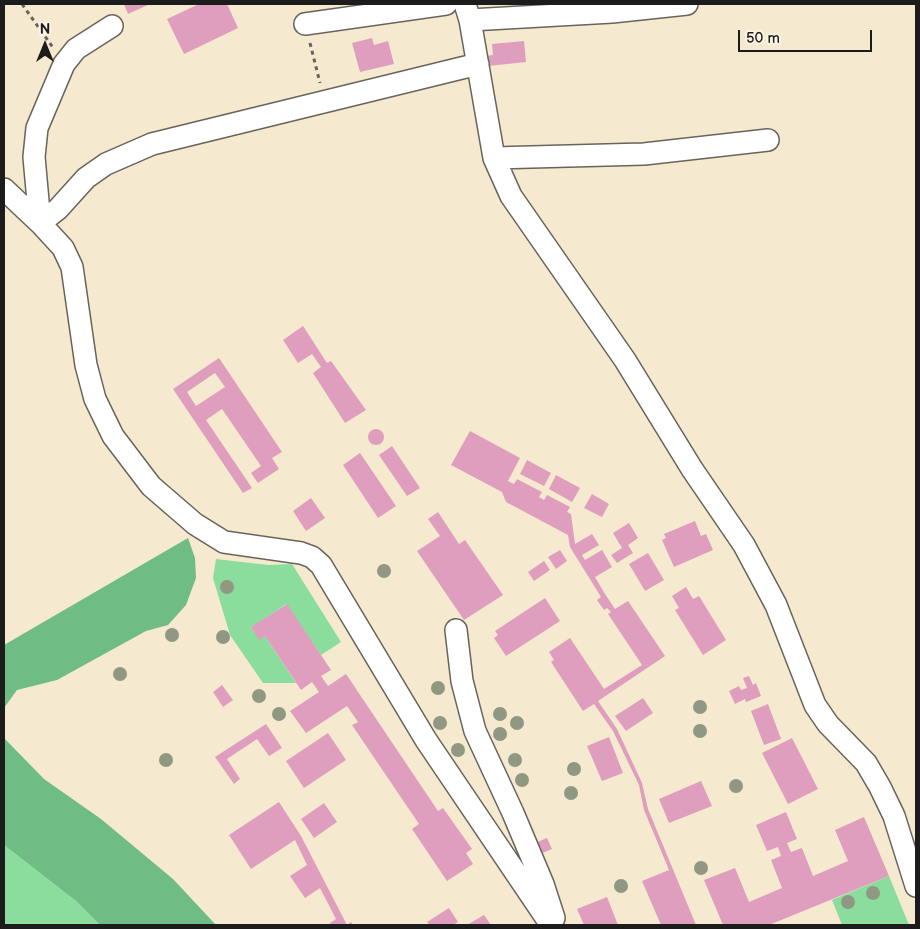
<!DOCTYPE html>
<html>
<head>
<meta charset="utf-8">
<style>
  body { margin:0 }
  #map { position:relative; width:920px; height:929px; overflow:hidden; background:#f5e9d0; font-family:"Balsamiq Sans",sans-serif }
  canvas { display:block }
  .frame { position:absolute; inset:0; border:5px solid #1c1c1c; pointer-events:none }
  .north { position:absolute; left:20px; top:20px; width:50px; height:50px; -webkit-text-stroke:4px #fcf5e5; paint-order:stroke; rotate:0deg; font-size:14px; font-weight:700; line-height:20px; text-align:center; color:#1c1c1c }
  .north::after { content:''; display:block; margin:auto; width:18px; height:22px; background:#1c1c1c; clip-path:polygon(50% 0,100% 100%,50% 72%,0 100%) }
  .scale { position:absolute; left:738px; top:30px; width:134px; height:22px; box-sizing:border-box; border:2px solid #1c1c1c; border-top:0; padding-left:6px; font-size:15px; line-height:18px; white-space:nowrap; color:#1c1c1c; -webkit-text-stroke:4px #fcf5e5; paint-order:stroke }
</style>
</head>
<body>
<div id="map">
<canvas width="920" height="929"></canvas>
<div class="frame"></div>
<div class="north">N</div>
<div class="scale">50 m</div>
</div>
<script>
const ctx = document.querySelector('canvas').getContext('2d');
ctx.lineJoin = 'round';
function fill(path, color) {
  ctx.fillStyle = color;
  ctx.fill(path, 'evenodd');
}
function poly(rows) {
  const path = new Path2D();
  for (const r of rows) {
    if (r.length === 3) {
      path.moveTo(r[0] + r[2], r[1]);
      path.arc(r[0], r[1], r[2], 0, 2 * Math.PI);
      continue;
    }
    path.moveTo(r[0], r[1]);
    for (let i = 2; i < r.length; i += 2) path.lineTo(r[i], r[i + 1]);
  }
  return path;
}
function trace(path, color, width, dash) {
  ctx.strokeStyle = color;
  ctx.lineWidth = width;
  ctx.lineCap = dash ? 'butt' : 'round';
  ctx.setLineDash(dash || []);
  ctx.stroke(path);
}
fill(poly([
  [216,559,268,565,292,564,341,642,321,655,286,604,251,628,265,636,296,683,263,683,230,635,213,578],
  [4,845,76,901,100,925,4,925],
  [889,876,909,925,842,925,832,900]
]), '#8add9d');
fill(poly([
  [188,538,195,558,196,578,186,605,168,625,146,631,57,680,17,690,4,708,4,645],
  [4,734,4,738,44,779,101,819,173,879,216,925,100,925,76,901,4,845]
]), '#6fbc84');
fill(poly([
  [124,4,150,4,128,14],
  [199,4,227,4,238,28,184,54,167,19],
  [372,38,374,45,388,41,394,64,360,72,352,43],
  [524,41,526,62,488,66,486,56,493,55,492,44],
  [303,326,327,363,331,361,366,410,345,423,313,373,321,367,312,354,298,363,283,340],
  [219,358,282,452,272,458,279,469,258,483,251,473,261,466,222,409,206,420,252,488,243,493,173,389],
  [215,373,225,387,196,406,187,392],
  [376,437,8],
  [470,431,520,458,508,481,514,484,517,479,542,492,539,497,544,500,547,495,570,507,567,512,571,514,575,544,592,534,599,545,582,555,585,560,602,550,612,567,595,577,605,594,615,609,628,601,665,656,598,701,617,729,642,783,648,809,696,925,661,925,642,881,669,870,644,810,639,785,613,731,594,704,583,711,551,662,554,660,549,652,570,638,604,689,642,665,608,614,611,612,607,608,604,610,597,600,601,597,570,547,568,535,506,502,502,492,451,465],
  [392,446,420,488,407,496,379,455],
  [360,453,396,506,378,518,343,465],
  [527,460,551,473,544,486,520,474],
  [556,475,580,488,572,502,549,489],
  [592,494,609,504,602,517,584,508],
  [311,498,325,518,306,531,293,511],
  [438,512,459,544,465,540,503,595,464,620,417,551,440,536,428,519],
  [695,521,701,536,706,534,713,550,674,567,662,540,666,538,664,534],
  [629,523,638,538,628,545,633,553,617,563,611,555,622,548,613,533],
  [560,550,567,561,556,569,548,557],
  [648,553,664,580,645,591,629,564],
  [544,561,550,570,534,581,528,572],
  [686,587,693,599,699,596,726,640,703,655,675,610,679,608,672,596],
  [545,598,560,621,506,656,494,638,498,635,495,631],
  [287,604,331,670,321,676,328,686,346,674,438,811,443,808,472,849,466,853,473,864,447,881,412,829,419,824,352,725,358,722,347,706,306,733,290,711,319,692,312,682,301,690,265,636,259,640,251,627],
  [749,676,753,685,756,683,761,696,746,702,745,699,735,704,729,691,739,686,741,690,747,688,743,678],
  [222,685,233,700,223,707,213,692],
  [643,698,653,713,626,731,615,716],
  [768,704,781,739,764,745,751,711],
  [266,724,282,748,269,756,257,739,227,759,240,779,234,784,215,757],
  [328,733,346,760,304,788,286,761],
  [609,737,623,773,602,781,587,746],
  [792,738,818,789,788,804,762,753],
  [701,781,712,806,669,823,659,799],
  [279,802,301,836,347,925,351,922,353,925,331,925,330,923,336,919,320,888,305,898,290,876,307,865,295,840,251,869,229,835],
  [324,803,337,822,314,838,301,819],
  [786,812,797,839,787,843,791,852,802,848,813,876,848,861,835,830,864,817,889,876,769,925,723,925,704,880,735,868,749,902,782,888,771,860,781,856,778,847,767,851,756,825],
  [547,838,552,849,540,854,535,843],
  [607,897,618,925,584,925,577,909],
  [449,908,458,922,453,925,430,925,427,922],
  [484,915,491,925,467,925]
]), '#df9ebd');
const street = poly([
  [465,4,470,20,494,158,511,196,625,360,692,469,744,545,776,605,815,705,828,724,866,763,880,787,894,816,916,886],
  [470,20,612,12,687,4],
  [305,24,446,4],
  [112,26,76,49,64,64,37,128,34,157,40,223,58,209,86,178,106,164,152,144,478,64],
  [494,158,644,154,768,140],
  [4,189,40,223,63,248,72,267,86,365,95,399,113,436,151,486,195,524,224,542,301,553,312,557,321,565,426,740,551,925],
  [456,630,462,681,475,731,513,813,543,884,554,918]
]);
trace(street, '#68645b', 24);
trace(poly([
  [22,4,54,49],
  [310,43,320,83]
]), '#68645b', 3, [4, 4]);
trace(street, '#fff', 21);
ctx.fillStyle = '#909882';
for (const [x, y] of [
  [384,571],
  [227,587],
  [172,635],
  [223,637],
  [120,674],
  [438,688],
  [259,696],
  [700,707],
  [279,714],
  [500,714],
  [440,723],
  [517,723],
  [700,731],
  [500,734],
  [458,750],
  [166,760],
  [515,760],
  [574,769],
  [522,780],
  [736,786],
  [571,793],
  [701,868],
  [621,886],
  [873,893],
  [848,902]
]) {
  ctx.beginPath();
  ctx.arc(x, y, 7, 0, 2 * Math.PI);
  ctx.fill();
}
</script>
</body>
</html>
